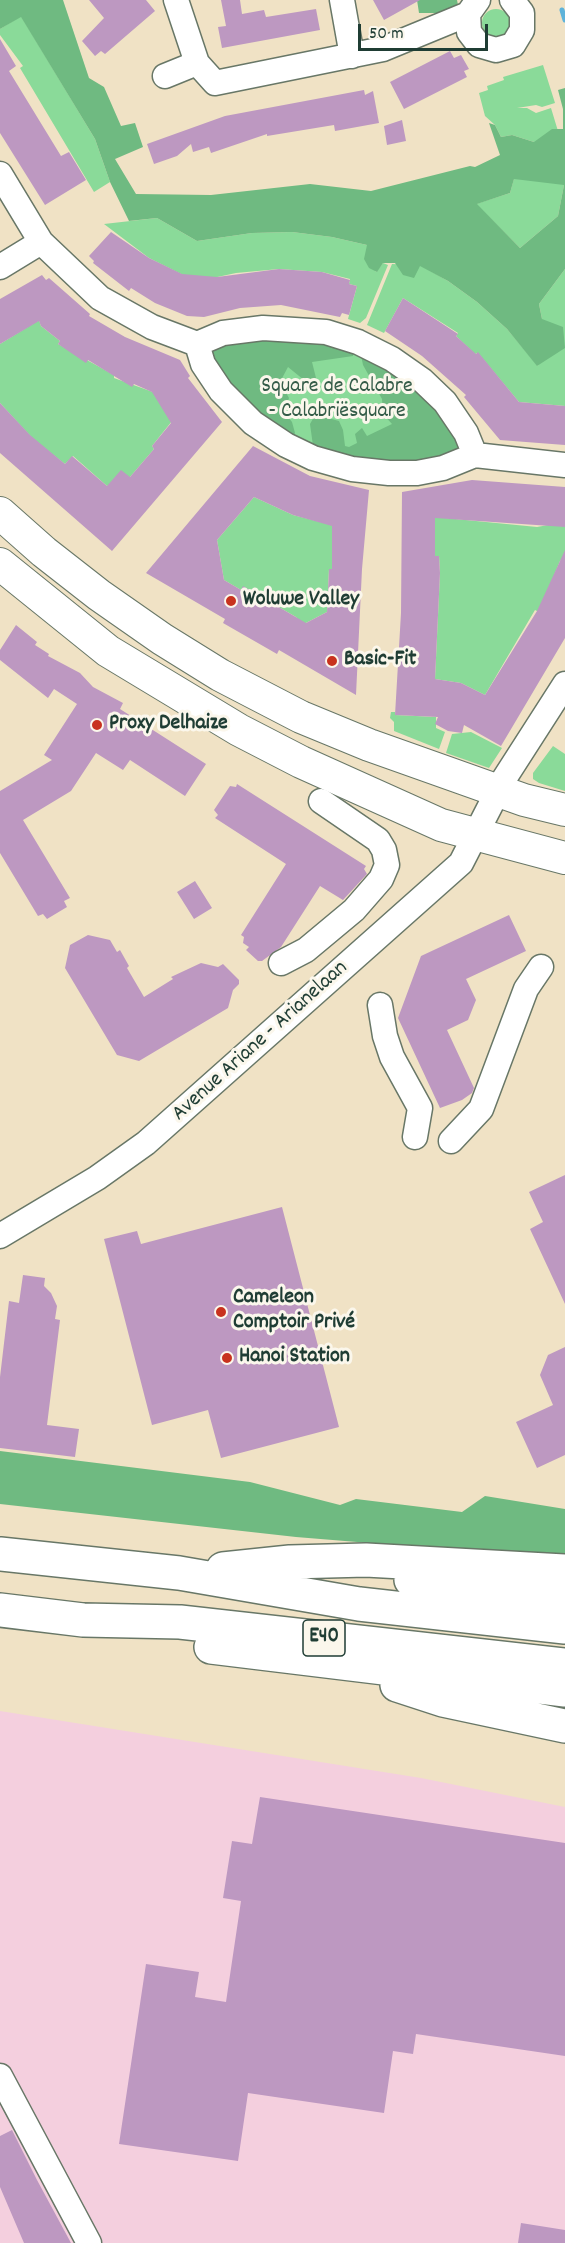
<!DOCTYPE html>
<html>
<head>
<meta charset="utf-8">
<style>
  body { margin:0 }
  #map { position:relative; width:565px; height:2243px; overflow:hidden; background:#f0e2c5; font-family:Dekko,sans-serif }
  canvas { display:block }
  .scale { position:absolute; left:358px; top:24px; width:130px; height:27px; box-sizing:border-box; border:3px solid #1f3d34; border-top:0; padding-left:8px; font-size:18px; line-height:21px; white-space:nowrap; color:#1f3d34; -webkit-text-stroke:4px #fbf7ec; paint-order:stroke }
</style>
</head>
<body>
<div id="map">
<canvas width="565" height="2243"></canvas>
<div class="scale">50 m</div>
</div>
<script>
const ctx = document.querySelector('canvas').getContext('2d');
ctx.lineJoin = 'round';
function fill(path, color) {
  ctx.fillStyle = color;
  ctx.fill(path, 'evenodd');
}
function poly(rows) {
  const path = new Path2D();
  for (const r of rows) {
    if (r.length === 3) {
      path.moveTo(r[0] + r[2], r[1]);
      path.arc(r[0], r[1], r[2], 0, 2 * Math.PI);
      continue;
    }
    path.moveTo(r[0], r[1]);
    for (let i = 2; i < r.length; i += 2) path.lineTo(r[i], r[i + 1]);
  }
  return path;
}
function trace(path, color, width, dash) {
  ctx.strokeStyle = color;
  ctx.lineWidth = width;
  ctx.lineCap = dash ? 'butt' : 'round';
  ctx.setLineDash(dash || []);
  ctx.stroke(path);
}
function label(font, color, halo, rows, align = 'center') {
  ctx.font = font + ' Dekko,sans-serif';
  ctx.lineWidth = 6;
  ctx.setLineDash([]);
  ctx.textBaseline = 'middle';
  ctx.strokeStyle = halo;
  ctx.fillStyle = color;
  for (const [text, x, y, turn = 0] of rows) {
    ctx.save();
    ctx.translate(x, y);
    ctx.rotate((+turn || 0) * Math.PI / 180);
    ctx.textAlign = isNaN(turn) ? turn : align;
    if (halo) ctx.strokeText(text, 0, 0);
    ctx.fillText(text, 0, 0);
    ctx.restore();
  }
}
fill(poly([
  [0,1711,421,1778,565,1807,565,2243,0,2243]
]), '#f4cfde');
fill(poly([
  [496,23,14],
  [21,16,95,139,110,182,94,192,20,68,23,66,0,35,0,29],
  [543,65,555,103,542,107,536,105,517,108,527,108,536,113,551,108,561,141,534,142,512,135,501,137,495,125,485,116,479,93,488,90,487,86,504,80,503,77],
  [522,149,565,149,564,185,558,216,520,248,476,204,510,193],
  [157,218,197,241,252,233,292,232,332,237,367,245,376,272,383,263,388,265,366,318,360,323,348,319,357,286,349,284,350,279,322,272,279,269,236,273,208,279,183,275,149,258,104,224],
  [392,264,420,265,448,281,477,302,507,329,538,366,542,319,539,304,565,269,565,406,519,402,478,353,475,354,456,336,458,333,403,298,384,333,367,325],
  [39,320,41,326,60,341,58,344,114,375,114,378,153,392,172,421,152,446,154,449,130,477,107,486,73,456,65,464,34,440,0,403,0,344],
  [354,346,462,449,303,448,210,348],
  [254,497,293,515,332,525,332,569,329,569,327,612,302,625,296,617,244,587,241,590,224,580,217,540],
  [435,517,537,527,565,522,565,556,560,561,539,612,535,610,485,695,461,683,435,679,440,573,439,556,435,556],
  [391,712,395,712,395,715,436,717,436,728,445,732,439,749,394,731,394,722,390,718],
  [471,732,502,748,489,768,446,753,452,734],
  [553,746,565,754,565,791,539,783,533,779,533,773]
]), '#8ada99');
fill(poly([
  [0,0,63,0,89,78,104,87,121,126,135,123,143,147,115,159,136,194,211,195,310,184,371,191,470,166,475,167,500,155,489,123,495,125,501,137,512,135,534,142,552,129,563,129,563,109,558,90,565,88,565,269,539,304,542,319,563,327,565,348,537,366,507,329,477,302,448,281,420,266,414,278,403,275,395,263,383,263,377,272,369,268,364,259,367,245,332,237,292,232,252,233,197,241,157,218,129,221,110,182,95,139,21,17,0,29],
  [514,179,564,185,558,216,520,248,477,204,510,193],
  [417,0,457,0,458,5,446,13,419,13],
  [242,335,354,346,353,356,312,362,316,378,313,381,304,380,288,367,280,382,289,398,284,412,292,422,295,433,290,442,216,374,210,348],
  [361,355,431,394,462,449,417,468,314,453,310,424,314,417,321,416,339,421,343,430,345,446,349,447,357,443,355,434,362,428,367,436,392,424,383,414,382,399,363,365],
  [0,1451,250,1482,340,1505,356,1499,462,1512,485,1496,565,1509,565,1559,296,1537,0,1504]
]), '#6fba81');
trace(poly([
  [562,10,565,20]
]), '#5eb3da', 5);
fill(poly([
  [89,0,146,0,155,11,105,54,101,51,95,56,82,41,104,18],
  [221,0,240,0,242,14,264,10,266,17,316,9,320,30,222,48,218,27,226,26],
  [373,0,420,0,384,20],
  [0,39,16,66,9,71,61,156,69,152,86,180,45,205,0,133],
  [450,51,454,58,461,55,469,69,464,71,467,77,404,109,390,82],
  [364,90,365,95,373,91,379,123,335,131,334,125,267,136,267,134,211,153,209,147,193,152,191,144,177,156,154,164,147,144,225,116],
  [402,120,406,141,387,145,384,126],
  [111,232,149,258,182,274,217,277,279,269,322,272,350,280,349,284,357,286,349,315,342,313,340,317,281,305,240,308,204,317,187,316,155,303,131,288,129,291,93,263,94,261,89,256],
  [42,275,46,280,49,278,90,314,89,316,125,337,180,360,190,376,188,378,222,422,112,551,0,453,0,403,30,435,65,464,72,456,107,486,121,470,130,477,154,449,152,446,171,423,152,392,134,384,132,387,88,360,86,363,58,344,60,341,41,326,39,321,0,344,0,299],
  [403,298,458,334,456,336,476,354,478,352,519,402,565,406,565,445,500,440,464,397,466,395,422,356,385,331],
  [253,446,310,476,369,490,362,569,356,695,279,650,277,654,223,623,225,619,146,573],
  [254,497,293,515,332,526,332,569,329,569,327,612,306,623,243,586,241,590,224,580,217,540],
  [472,480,565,487,565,527,435,518,435,556,439,556,440,573,435,679,461,683,485,695,537,611,565,550,565,638,501,746,464,725,462,733,448,731,435,724,438,717,395,715,401,613,402,492],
  [16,625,37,642,35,645,49,654,48,656,80,673,93,687,123,703,120,709,206,764,185,796,130,760,123,770,96,753,71,791,23,820,70,898,64,901,67,907,47,919,43,914,38,916,0,853,0,791,52,760,44,755,77,704,54,689,48,698,0,660,0,650],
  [237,784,366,866,364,869,367,874,343,900,320,886,281,947,262,961,258,961,246,950,249,947,243,943,244,937,241,935,286,864,215,818,218,815,214,810,230,786,236,787],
  [195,881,212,908,194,919,177,892],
  [509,915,526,951,466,979,476,1000,468,1020,447,1030,474,1088,472,1093,462,1100,440,1108,398,1018,421,956],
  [88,935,110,940,117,952,120,950,129,966,127,968,144,997,173,979,171,977,201,963,218,967,223,964,239,980,239,984,233,990,228,1008,139,1061,117,1055,65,968,70,945],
  [565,1175,565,1304,530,1229,543,1222,529,1192],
  [282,1207,339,1427,221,1458,208,1410,152,1425,104,1239,137,1231,141,1244],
  [23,1275,45,1278,44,1286,51,1293,57,1306,55,1319,60,1320,47,1425,79,1429,75,1457,0,1448,0,1377,9,1301,19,1303],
  [565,1347,565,1455,537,1468,516,1422,553,1405,540,1375,548,1355],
  [260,1797,565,1843,565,2056,416,2034,413,2054,393,2051,384,2113,248,2093,238,2161,119,2144,146,1964,199,1972,195,1997,226,2002,241,1901,223,1898,232,1841,252,1844],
  [12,2130,37,2180,71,2243,24,2243,0,2187,0,2136],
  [521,2223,565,2230,565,2243,518,2243]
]), '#bd98c1');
const minor = poly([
  [176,0,197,63,215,83,383,49,468,14],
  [342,0,352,56],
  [478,0,468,14,469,32,479,45,496,50,513,45,522,30,522,13,512,0],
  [165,76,197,63],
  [0,174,41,242,100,298,152,327,197,344,223,333,263,328,326,332,358,342,392,359,422,380,445,402,466,433,475,455],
  [0,267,41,242],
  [197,344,203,364,221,391,253,423,286,445,313,458,352,469,389,473,417,473,443,468,475,455,565,465],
  [281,963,306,950,354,910,381,879,387,865,384,850,378,840,321,801],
  [380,1005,385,1036,392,1057,420,1108,415,1137],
  [451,1141,481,1109,526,989,541,967],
  [0,1236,97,1178,146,1143,461,863,504,779,565,684],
  [0,2076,89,2243]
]);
const major = poly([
  [0,513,44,552,99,595,162,639,220,675,301,717,369,745,524,800,565,810],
  [0,564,108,651,239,730,301,762,441,825,565,858]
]);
const highway = poly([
  [0,1554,179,1573,359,1604,565,1627],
  [223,1569,290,1562,366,1560,565,1571],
  [411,1580,565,1600],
  [0,1610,83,1620,180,1622,565,1665],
  [211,1647,565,1690],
  [397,1685,443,1700,565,1726]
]);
trace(minor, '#687767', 27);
trace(major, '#687767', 34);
trace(highway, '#687767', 36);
trace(minor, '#fff', 24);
trace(major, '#fff', 32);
trace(highway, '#fff', 33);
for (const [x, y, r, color] of [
  [231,601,6,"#c8321e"],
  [332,661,6,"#c8321e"],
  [97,725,6,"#c8321e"],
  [221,1312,6,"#c8321e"],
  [227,1358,6,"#c8321e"]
]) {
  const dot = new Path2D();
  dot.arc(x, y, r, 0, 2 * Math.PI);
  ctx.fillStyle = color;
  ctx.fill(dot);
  trace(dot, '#fbf7ec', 2);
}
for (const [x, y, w] of [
  [324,1638,42]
]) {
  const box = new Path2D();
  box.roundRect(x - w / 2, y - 18, w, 36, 4.5);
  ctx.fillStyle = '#fbf7ec';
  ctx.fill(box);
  trace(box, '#1f3d34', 1.5);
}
label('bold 21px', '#1f3d34', null, [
  ["E40",324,1638]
]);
label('22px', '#345c48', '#fbf7ec', [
  ["Square de Calabre",337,388],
  ["- Calabriësquare",337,413]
]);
label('bold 22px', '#1f3d34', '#fbf7ec', [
  ["Woluwe Valley",243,601],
  ["Basic-Fit",344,661],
  ["Proxy Delhaize",109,725],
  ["Cameleon",233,1299],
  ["Comptoir Privé",233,1324],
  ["Hanoi Station",239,1358]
], 'left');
label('22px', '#1f3d34', '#fbf7ec', [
  ["Avenue Ariane - Arianelaan",261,1042,-42]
]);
</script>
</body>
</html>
